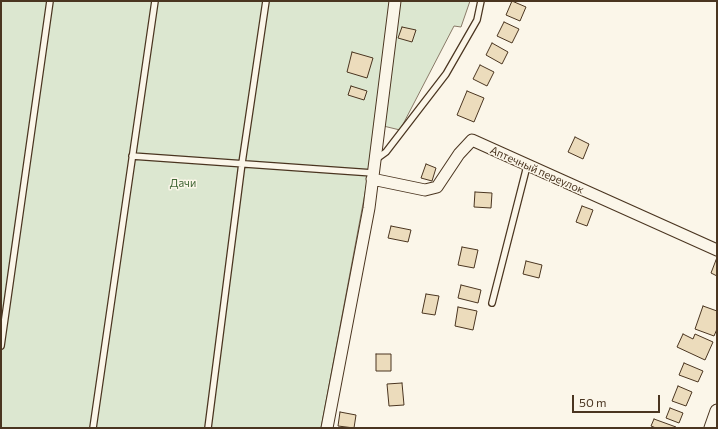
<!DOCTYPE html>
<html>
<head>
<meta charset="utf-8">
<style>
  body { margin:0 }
  #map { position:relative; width:718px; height:429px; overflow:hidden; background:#fbf6e9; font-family:Commissioner,sans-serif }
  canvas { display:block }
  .frame { position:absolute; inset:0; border:2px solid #4a3520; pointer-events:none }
  .scale { position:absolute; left:572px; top:395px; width:88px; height:18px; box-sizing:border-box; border:2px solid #4a3520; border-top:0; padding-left:5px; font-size:12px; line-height:14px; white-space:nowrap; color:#4a3520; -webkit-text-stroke:3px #fbf6e9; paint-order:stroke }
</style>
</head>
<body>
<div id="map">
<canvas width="718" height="429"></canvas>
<div class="frame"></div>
<div class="scale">50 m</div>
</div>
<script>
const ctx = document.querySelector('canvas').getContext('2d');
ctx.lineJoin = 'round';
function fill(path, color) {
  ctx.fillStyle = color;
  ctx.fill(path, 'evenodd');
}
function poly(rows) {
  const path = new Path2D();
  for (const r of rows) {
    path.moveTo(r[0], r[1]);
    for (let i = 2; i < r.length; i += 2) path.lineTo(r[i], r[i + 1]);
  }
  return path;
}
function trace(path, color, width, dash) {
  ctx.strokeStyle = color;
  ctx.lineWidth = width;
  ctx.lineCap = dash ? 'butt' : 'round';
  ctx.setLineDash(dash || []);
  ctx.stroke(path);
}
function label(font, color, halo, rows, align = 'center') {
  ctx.font = font + ' Commissioner,sans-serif';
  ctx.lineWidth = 3;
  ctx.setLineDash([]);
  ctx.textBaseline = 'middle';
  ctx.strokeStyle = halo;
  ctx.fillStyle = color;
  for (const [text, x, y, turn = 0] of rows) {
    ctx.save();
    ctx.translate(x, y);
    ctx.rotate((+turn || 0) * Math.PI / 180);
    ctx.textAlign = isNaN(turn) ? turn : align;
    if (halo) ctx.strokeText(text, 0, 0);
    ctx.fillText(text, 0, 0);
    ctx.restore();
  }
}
const green = poly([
  [1,1,470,1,461,27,454,26,400,130,375,124,368,177,321,428,1,428,1,1]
]);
fill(green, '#dce7d0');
trace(green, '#887966', 1);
const building = poly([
  [512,1,526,7,520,21,506,15,512,1],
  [504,22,519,29,512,43,497,36,504,22],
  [402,27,416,30,412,42,398,38,402,27],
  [492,43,508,52,502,64,486,55,492,43],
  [352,52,373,58,367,78,347,72,352,52],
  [480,65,494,72,487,86,473,79,480,65],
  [351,86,367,91,364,100,348,95,351,86],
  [467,91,484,98,474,122,457,115,467,91],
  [575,137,589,144,583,159,568,152,575,137],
  [426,164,436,168,432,181,421,178,426,164],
  [475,192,492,193,491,208,474,207,475,192],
  [582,206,593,210,587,226,576,222,582,206],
  [391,226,411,230,408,242,388,238,391,226],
  [462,247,478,250,474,268,458,265,462,247],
  [716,260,717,260,717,276,711,273,716,260],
  [526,261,542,265,539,278,523,274,526,261],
  [461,285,481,290,478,303,458,298,461,285],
  [426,294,439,296,435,315,422,313,426,294],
  [703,306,717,311,717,329,714,336,695,329,703,306],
  [458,307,477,311,473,330,455,326,458,307],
  [683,334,693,339,695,334,713,342,705,360,677,347,683,334],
  [376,354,391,354,391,371,376,371,376,354],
  [684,363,703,371,698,382,679,375,684,363],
  [402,383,404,405,389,406,387,384,402,383],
  [678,386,692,392,686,406,672,401,678,386],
  [670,408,683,413,679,423,666,418,670,408],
  [340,412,356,415,354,428,338,426,340,412],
  [654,419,676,427,676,428,656,428,651,426,654,419]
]);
fill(building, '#ecdcbc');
trace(building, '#4a3520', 1);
const service = poly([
  [132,156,373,173],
  [375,160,386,152,446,74,477,20,481,1],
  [492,303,527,166],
  [1,346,50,1],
  [93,428,155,1],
  [208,428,242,163,266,1]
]);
const minor = poly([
  [372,179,425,190,437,187,459,154,472,140,717,250],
  [327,428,369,208,395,1]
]);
const tertiary = poly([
  [711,428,717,411]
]);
trace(service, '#4a3520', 8);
trace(minor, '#4a3520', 13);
trace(tertiary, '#4a3520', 15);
trace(service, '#fbf6e9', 5.5);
trace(minor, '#fbf6e9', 11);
trace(tertiary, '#fbf6e9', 13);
label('11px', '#4a3520', '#fbf6e9', [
  ["Аптечный переулок",537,170,24]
]);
label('11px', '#436837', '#fbf6e9', [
  ["Дачи",183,183]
]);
</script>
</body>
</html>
